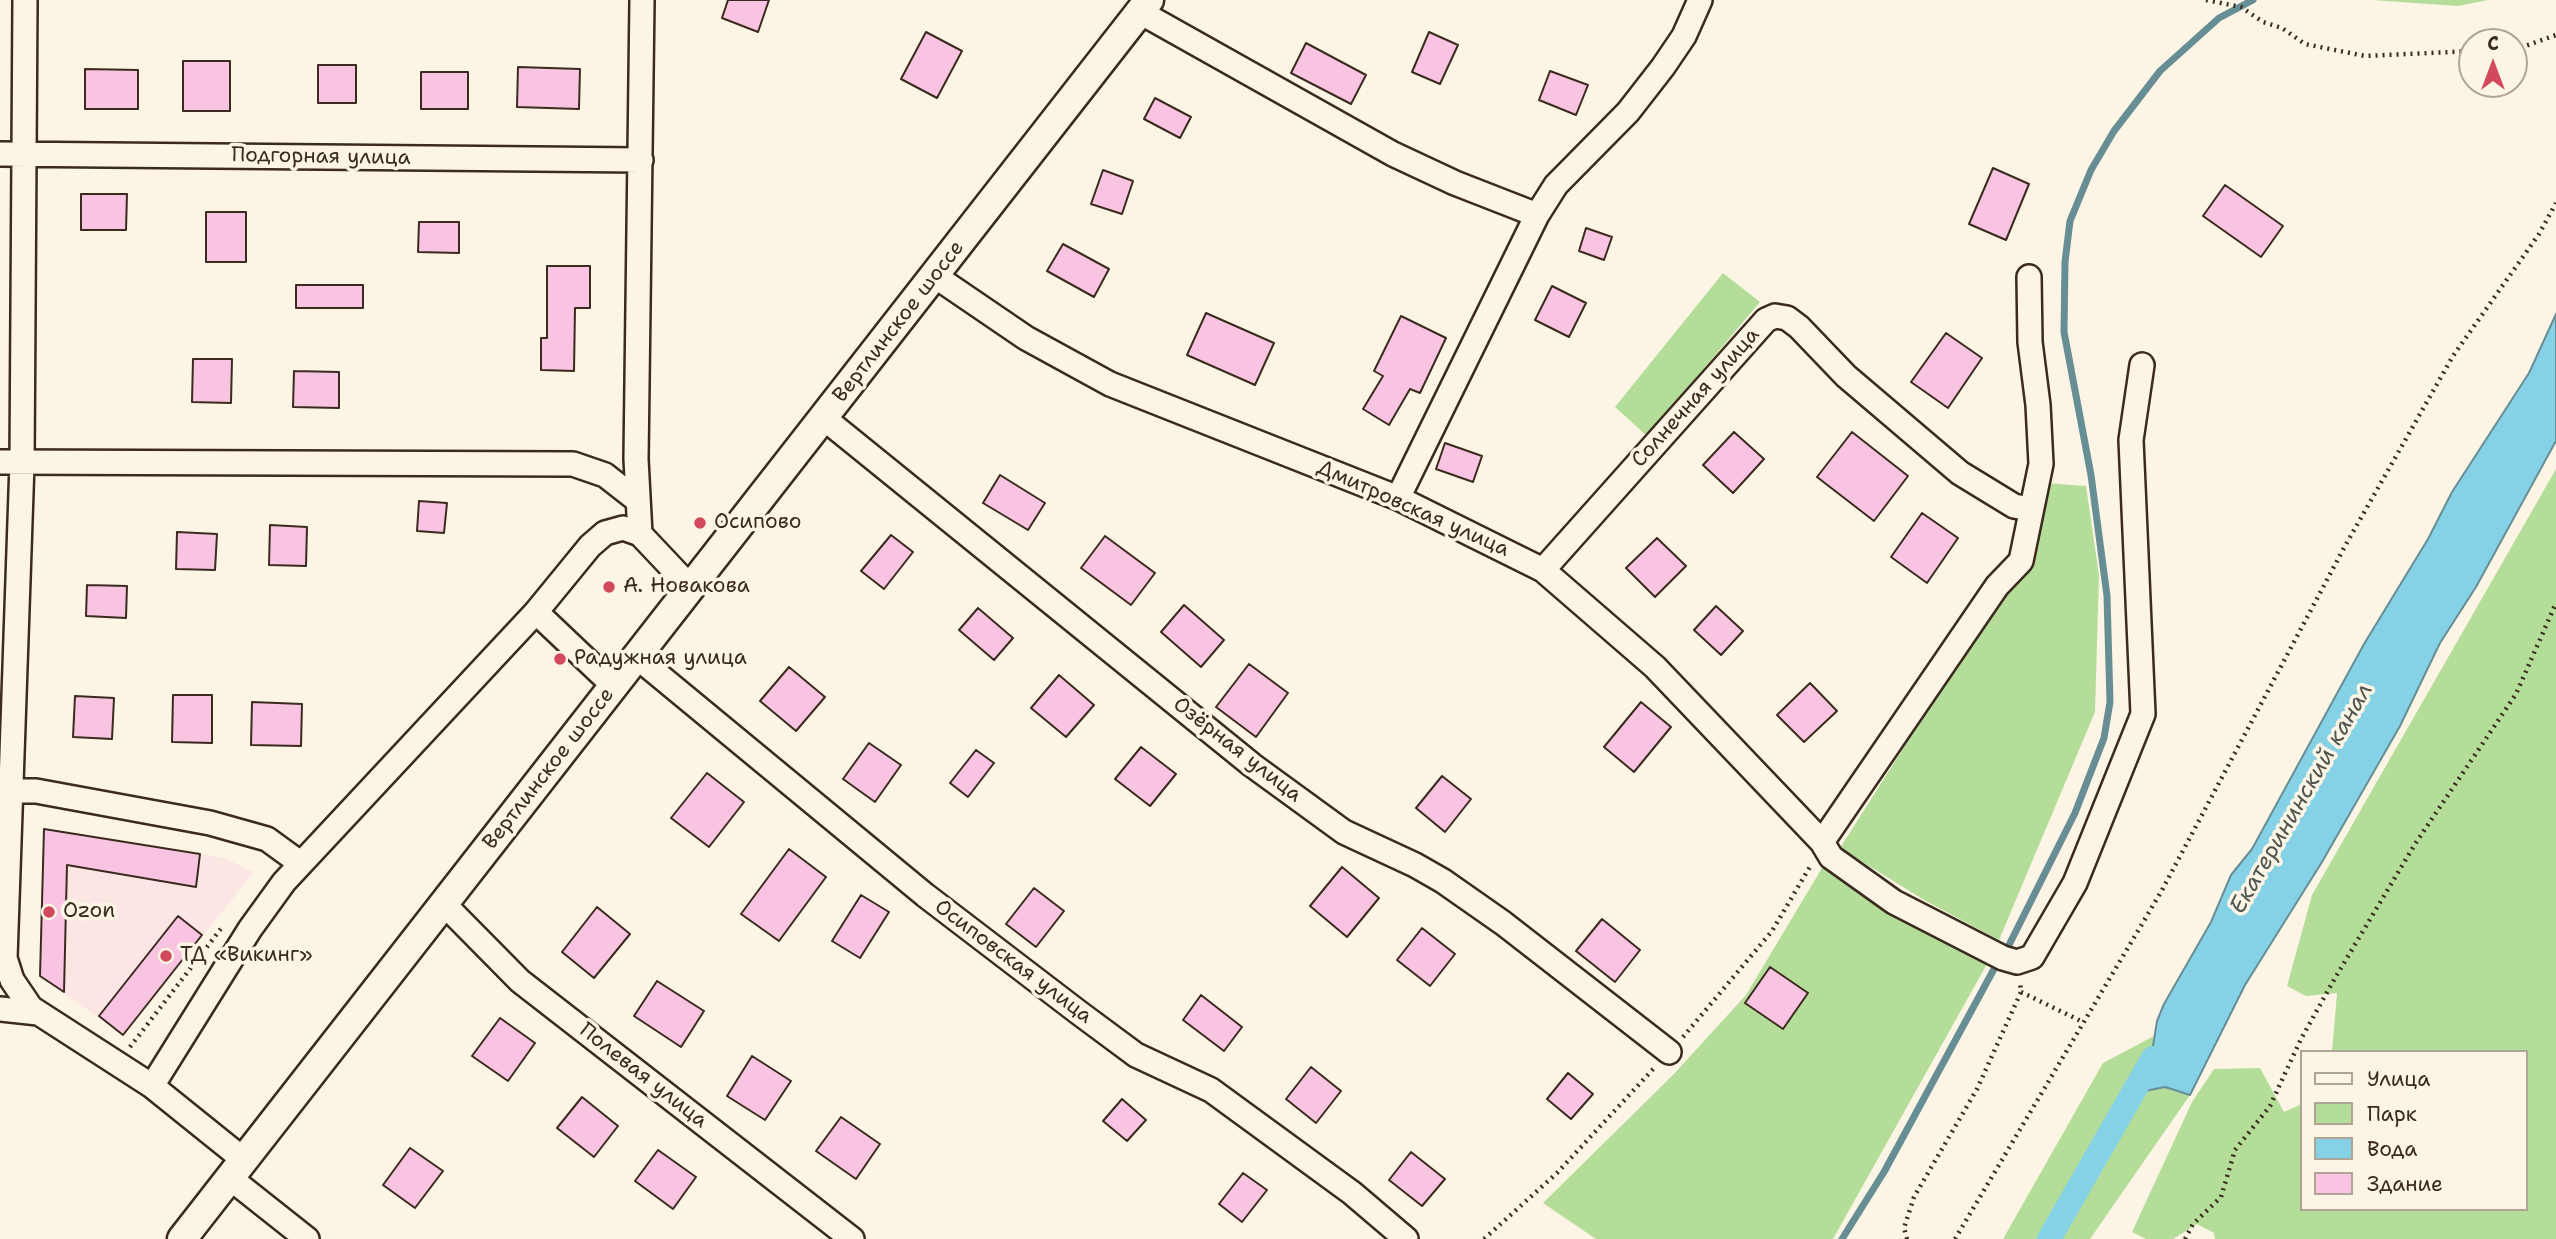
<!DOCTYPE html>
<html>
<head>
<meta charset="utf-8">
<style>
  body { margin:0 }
  #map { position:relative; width:2556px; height:1239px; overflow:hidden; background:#fcf5e5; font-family:"Shantell Sans",sans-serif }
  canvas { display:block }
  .legend { position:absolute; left:2300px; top:1050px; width:228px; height:161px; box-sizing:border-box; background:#fcf5e5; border:2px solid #afa495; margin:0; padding:9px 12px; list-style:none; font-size:21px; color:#3b2a1e }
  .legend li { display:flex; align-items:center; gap:14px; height:35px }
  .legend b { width:35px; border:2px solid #afa495 }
  .north { position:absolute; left:2458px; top:28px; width:70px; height:70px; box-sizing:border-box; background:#fcf5e5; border:2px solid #afa495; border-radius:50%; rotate:0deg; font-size:19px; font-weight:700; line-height:28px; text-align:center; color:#3b2a1e }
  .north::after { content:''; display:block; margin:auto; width:24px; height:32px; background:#d1495b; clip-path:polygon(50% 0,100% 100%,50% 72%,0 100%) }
</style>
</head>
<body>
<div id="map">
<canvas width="2556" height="1239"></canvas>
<ul class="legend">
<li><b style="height:9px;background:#fcf5e5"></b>Улица</li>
<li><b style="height:19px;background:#b4dd99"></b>Парк</li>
<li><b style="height:19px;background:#85d1e5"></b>Вода</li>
<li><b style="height:19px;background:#f9c4e1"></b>Здание</li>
</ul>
<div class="north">С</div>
</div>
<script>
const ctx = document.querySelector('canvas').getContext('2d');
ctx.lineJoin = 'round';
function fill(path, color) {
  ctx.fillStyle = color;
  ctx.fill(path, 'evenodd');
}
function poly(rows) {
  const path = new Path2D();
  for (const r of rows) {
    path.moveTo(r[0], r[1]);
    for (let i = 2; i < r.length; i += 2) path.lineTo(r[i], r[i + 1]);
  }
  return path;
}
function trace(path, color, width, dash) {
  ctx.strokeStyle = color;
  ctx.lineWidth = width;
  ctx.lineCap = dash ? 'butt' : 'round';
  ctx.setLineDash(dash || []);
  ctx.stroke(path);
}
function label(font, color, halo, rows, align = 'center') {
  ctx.font = font + ' "Shantell Sans",sans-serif';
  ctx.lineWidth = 7;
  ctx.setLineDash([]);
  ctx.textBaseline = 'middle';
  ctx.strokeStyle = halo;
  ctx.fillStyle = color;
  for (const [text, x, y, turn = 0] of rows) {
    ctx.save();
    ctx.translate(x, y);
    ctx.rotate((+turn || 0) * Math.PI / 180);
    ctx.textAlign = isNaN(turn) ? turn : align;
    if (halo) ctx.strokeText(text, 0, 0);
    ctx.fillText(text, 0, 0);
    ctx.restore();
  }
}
fill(poly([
  [44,829,224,858,254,872,123,1035,40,976]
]), '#fbe6e4');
fill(poly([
  [2372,0,2488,0,2458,6],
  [1723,273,1760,302,1647,436,1615,407],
  [2556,469,2556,1239,2215,1239,2214,1233,2197,1224,2173,1239,2146,1239,2132,1232,2192,1102,2214,1069,2260,1068,2284,1112,2302,1104,2302,1209,2526,1209,2526,1052,2332,1052,2337,993,2306,996,2287,986,2312,895],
  [2045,483,2086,486,2099,575,2095,712,1999,940,1924,900,1840,848,1970,643,2029,566],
  [1825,863,1878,907,1987,964,1833,1239,1596,1239,1543,1203,1673,1075,1746,995],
  [2154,1036,2151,1058,2134,1077,2145,1091,2165,1087,2190,1095,2090,1239,2003,1239,2103,1063]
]), '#b4dd99');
const water = poly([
  [2556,314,2556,441,2476,587,2440,643,2400,726,2322,862,2245,985,2190,1095,2165,1087,2145,1091,2135,1085,2134,1077,2151,1058,2157,1021,2164,1004,2211,922,2231,875,2252,849,2364,644,2428,539,2452,492,2529,373,2556,314]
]);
fill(water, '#85d1e5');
trace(water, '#678e95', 2);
trace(poly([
  [2009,945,2075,813,2104,738,2110,702,2107,596,2091,475,2064,332,2065,262,2070,221,2091,170,2114,131,2160,71,2219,18,2253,0],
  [1842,1239,1884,1172,1994,969]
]), '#678e95', 7);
trace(poly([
  [2049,1239,2153,1058]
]), '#85d1e5', 24);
const building = poly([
  [728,0,769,0,758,32,722,18,728,0],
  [926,32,962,51,937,98,901,79,926,32],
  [1429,32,1458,45,1440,84,1412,72,1429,32],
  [1306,43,1366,75,1351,104,1291,73,1306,43],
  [183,61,230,61,230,111,183,111,183,61],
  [318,65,356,65,356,103,318,103,318,65],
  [518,67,580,69,579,109,517,107,518,67],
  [85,69,138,70,138,109,85,109,85,69],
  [1550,71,1588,85,1576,115,1539,100,1550,71],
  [421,72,468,72,468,109,421,109,421,72],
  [1155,98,1191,117,1180,138,1144,119,1155,98],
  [1993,168,2029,184,2006,240,1969,224,1993,168],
  [1103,170,1133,181,1122,214,1091,204,1103,170],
  [2225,185,2283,226,2261,257,2203,216,2225,185],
  [81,194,127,194,126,230,81,230,81,194],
  [206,212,246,212,246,262,206,262,206,212],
  [419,222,459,222,459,253,418,252,419,222],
  [1586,228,1612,237,1604,260,1579,251,1586,228],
  [1063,244,1109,269,1094,297,1047,271,1063,244],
  [547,266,590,266,590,308,575,308,574,371,541,370,541,338,547,338,547,266],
  [296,285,363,285,363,308,296,308,296,285],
  [1552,286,1586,303,1569,337,1535,320,1552,286],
  [1206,313,1274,343,1255,385,1187,355,1206,313],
  [1401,316,1446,338,1420,393,1410,389,1389,425,1363,409,1383,376,1374,371,1401,316],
  [1946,333,1982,358,1948,408,1911,382,1946,333],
  [193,359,232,359,231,403,192,402,193,359],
  [294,371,339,372,339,408,293,407,294,371],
  [1734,432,1764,459,1733,493,1703,465,1734,432],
  [1852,432,1908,476,1874,521,1817,477,1852,432],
  [1445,443,1482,456,1473,482,1436,469,1445,443],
  [1000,475,1045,503,1028,530,983,503,1000,475],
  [419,501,447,503,444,533,417,531,419,501],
  [1922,513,1958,538,1927,583,1891,557,1922,513],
  [270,525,307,527,306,566,269,565,270,525],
  [177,532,217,534,215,570,176,569,177,532],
  [891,535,913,552,884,589,861,571,891,535],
  [1105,536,1155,573,1131,605,1081,568,1105,536],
  [1657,538,1686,566,1655,597,1626,568,1657,538],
  [87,585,127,586,126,618,86,616,87,585],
  [1184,605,1224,640,1201,667,1161,632,1184,605],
  [1716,606,1743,631,1721,655,1694,630,1716,606],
  [978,608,1013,638,994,660,959,630,978,608],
  [1249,664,1288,693,1256,737,1216,707,1249,664],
  [789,667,825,697,796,731,760,701,789,667],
  [1059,675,1094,705,1066,737,1031,708,1059,675],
  [1810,683,1837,711,1804,742,1777,715,1810,683],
  [173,695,212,695,212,743,172,742,173,695],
  [75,696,114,698,112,739,73,737,75,696],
  [252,702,302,704,301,746,251,745,252,702],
  [1641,702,1671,727,1634,772,1604,747,1641,702],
  [869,743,901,765,875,802,843,779,869,743],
  [1141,747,1176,774,1150,806,1115,779,1141,747],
  [976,750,994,763,968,797,950,783,976,750],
  [707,773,744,802,709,847,671,818,707,773],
  [1442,776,1471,799,1445,832,1416,808,1442,776],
  [44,829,200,854,196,887,67,865,64,992,40,976,44,829],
  [789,849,826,877,779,941,741,914,789,849],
  [1342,867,1379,898,1347,937,1310,906,1342,867],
  [1034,888,1064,911,1036,947,1006,924,1034,888],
  [861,895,889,912,860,958,832,941,861,895],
  [597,907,630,934,594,978,562,952,597,907],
  [178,916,202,935,123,1035,99,1016,178,916],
  [1602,919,1640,950,1615,982,1576,951,1602,919],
  [1422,928,1455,954,1430,986,1397,960,1422,928],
  [1770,967,1808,993,1783,1029,1745,1003,1770,967],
  [657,981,704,1011,681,1047,634,1016,657,981],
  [1201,995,1242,1027,1224,1051,1183,1020,1201,995],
  [500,1018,535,1043,508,1081,472,1056,500,1018],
  [752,1056,791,1081,765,1120,727,1096,752,1056],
  [1311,1067,1341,1091,1316,1123,1286,1099,1311,1067],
  [1568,1073,1593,1094,1571,1119,1547,1099,1568,1073],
  [582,1097,618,1126,594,1157,557,1128,582,1097],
  [1122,1099,1146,1120,1127,1141,1103,1121,1122,1099],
  [841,1117,880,1144,856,1179,816,1151,841,1117],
  [410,1148,443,1171,415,1208,383,1185,410,1148],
  [658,1150,696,1177,673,1209,635,1181,658,1150],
  [1411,1152,1445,1179,1422,1206,1389,1180,1411,1152],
  [1243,1173,1267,1190,1242,1222,1219,1204,1243,1173]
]);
fill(building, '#f9c4e1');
trace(building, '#3b2a1e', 2);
const minor = poly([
  [25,0,22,463,5,958,12,980,31,1008,152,1086,244,1160],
  [1140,12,1393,154,1455,183,1537,215,1398,498],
  [0,154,641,160],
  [1537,215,1556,185,1628,112,1663,67,1684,36,1700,0],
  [935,276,1026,338,1110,384,1398,498,1543,570,1655,667,1822,842,1831,857,1894,902,2003,958,2017,962,2032,957,2075,883,2143,714,2131,440,2142,365],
  [825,419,1252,765,1344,832,1415,865,1443,881,1503,923,1669,1052],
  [0,462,573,464,605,475,637,500],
  [640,534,636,459,642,0],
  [1543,570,1766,320,1775,316,1787,318,1799,327,1846,376,1960,473,2014,506,2030,509],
  [536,612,614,686],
  [638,658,925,895,1078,1012,1136,1055,1211,1090,1352,1193,1406,1239],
  [0,791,36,791,210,823,267,839,300,863],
  [1822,842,1997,586,2021,561,2041,464,2038,405,2030,342,2029,277],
  [443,903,520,981,852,1239],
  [0,1009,38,1013],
  [152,1086,250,929,284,882,536,612,590,546,605,533,623,528,640,534,691,588],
  [230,1178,307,1239]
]);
const major = poly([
  [182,1239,1149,0]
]);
trace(minor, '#3b2a1e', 28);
trace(major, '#3b2a1e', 33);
trace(poly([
  [2206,0,2241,7,2263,22,2282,28,2305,44,2365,56,2472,51],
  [2514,50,2556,35],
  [2021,992,2083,1022],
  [1683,1037,1772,931,1811,865],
  [130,1047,223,926],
  [1484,1239,1557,1173,1656,1066],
  [1907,1239,1904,1228,1914,1197,1977,1089,2021,992,2020,982],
  [1955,1239,2161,892,2345,546,2453,356,2539,234,2556,203],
  [2185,1239,2193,1224,2221,1197,2235,1150,2270,1106,2301,1039,2335,978,2415,844,2516,694,2556,603]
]), '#3b2a1e', 4.5, [2, 5]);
trace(minor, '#fcf5e5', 23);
trace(major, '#fcf5e5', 28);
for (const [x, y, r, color] of [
  [700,523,7,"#d1495b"],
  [609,587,7,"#d1495b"],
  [560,659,7,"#d1495b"],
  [49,912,7,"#d1495b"],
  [166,956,7,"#d1495b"]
]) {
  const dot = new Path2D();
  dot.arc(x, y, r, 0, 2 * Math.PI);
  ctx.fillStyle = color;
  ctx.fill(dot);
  trace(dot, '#fcf5e5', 2.5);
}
label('21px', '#3b2a1e', '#fcf5e5', [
  ["Подгорная улица",321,157,1],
  ["Вертлинское шоссе",899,322,-52],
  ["Солнечная улица",1696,398,-48],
  ["Дмитровская улица",1413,509,24],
  ["Озёрная улица",1237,750,38],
  ["Вертлинское шоссе",549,769,-52],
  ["Осиповская улица",1013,962,37],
  ["Полевая улица",643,1076,38]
]);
label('21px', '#3b2a1e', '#fcf5e5', [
  ["Осипово",714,523],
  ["А. Новакова",623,587],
  ["Радужная улица",574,659],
  ["Ozon",63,912],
  ["ТД «Викинг»",180,956]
], 'left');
label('italic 23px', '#4e5450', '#fcf5e5', [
  ["Екатерининский канал",2302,799,-60]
]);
</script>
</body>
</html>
